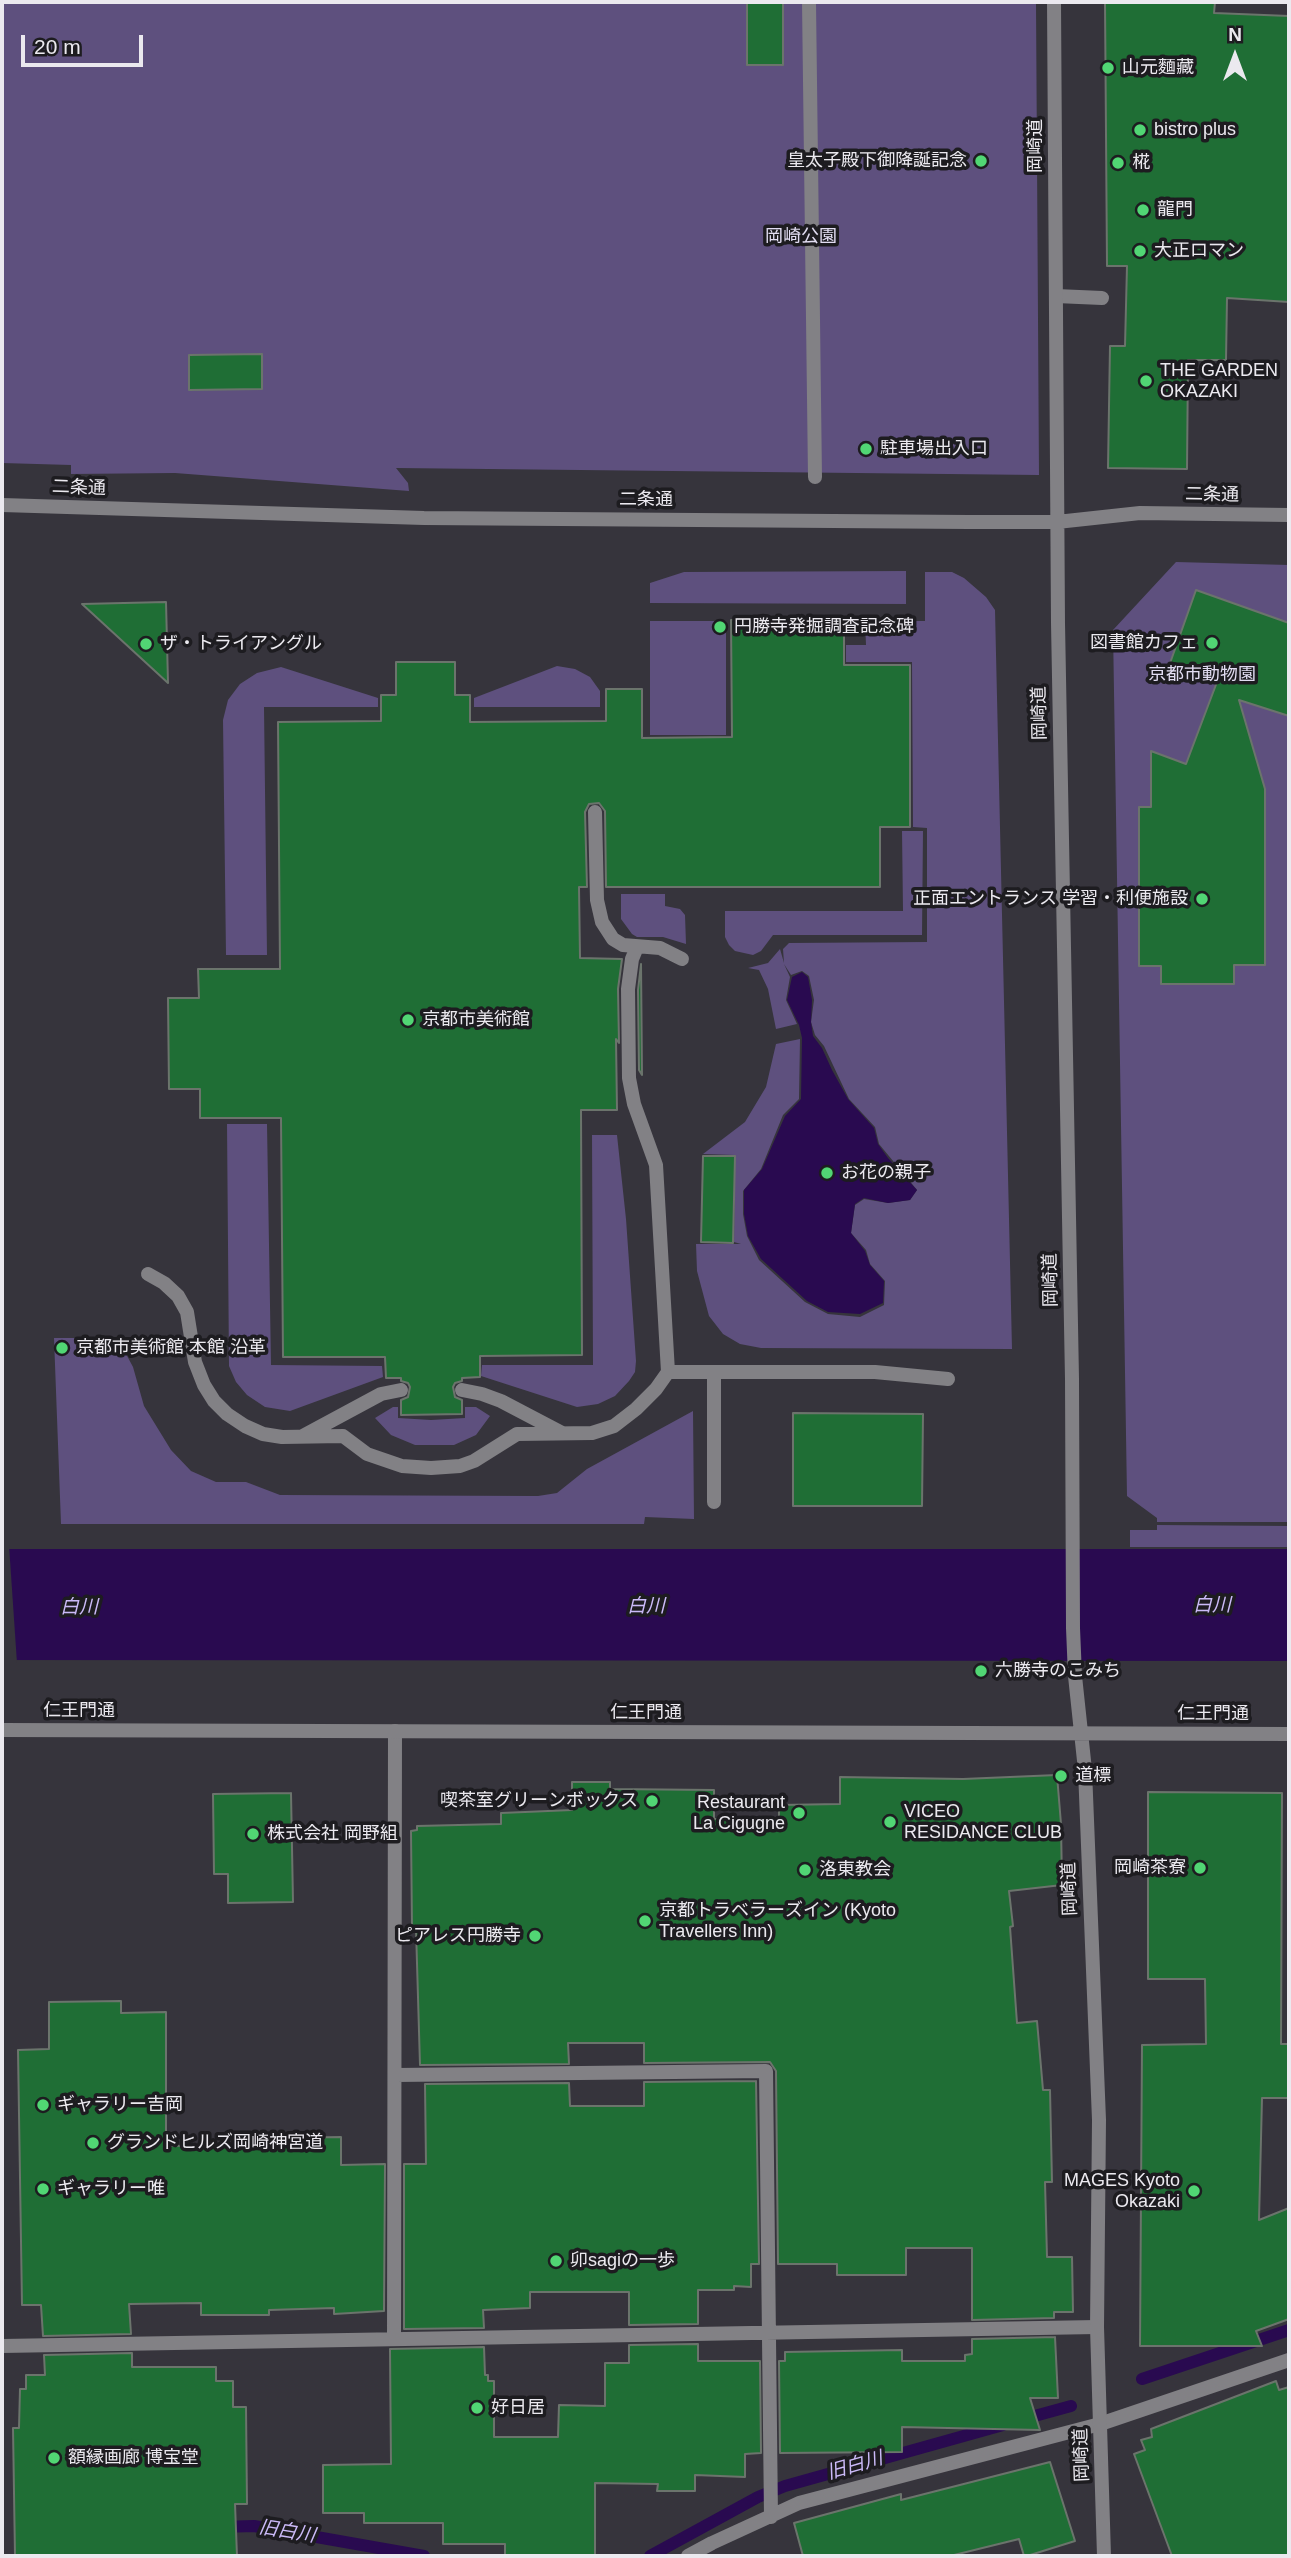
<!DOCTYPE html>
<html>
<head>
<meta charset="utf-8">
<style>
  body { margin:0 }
  #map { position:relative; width:1291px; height:2558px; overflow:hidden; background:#36343c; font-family:Helvetica,sans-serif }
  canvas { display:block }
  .frame { position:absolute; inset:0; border:4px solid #ebe9ef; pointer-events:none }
  .north { position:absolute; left:1200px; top:21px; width:70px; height:70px; -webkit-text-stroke:5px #1d1c20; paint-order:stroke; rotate:0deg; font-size:19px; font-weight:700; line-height:28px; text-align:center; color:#ebe9ef }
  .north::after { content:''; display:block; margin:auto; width:24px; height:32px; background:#ebe9ef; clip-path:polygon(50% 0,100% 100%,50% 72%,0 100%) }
  .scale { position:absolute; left:21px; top:35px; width:122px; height:32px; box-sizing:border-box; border:4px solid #ebe9ef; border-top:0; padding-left:9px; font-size:21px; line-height:24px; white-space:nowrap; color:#ebe9ef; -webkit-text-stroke:5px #1d1c20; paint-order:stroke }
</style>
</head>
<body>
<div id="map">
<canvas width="1291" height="2558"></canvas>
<div class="frame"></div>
<div class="north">N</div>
<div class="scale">20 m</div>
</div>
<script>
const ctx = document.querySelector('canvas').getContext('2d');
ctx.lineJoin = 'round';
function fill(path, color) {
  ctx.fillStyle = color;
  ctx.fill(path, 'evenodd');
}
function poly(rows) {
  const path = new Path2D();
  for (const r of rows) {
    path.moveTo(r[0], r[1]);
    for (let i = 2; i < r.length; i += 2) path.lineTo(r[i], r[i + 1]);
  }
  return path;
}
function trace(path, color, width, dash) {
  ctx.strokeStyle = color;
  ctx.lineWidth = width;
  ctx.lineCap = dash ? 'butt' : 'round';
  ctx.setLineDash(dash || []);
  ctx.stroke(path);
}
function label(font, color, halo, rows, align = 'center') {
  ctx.font = font + ' Helvetica,"Noto Sans JP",sans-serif';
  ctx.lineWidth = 7;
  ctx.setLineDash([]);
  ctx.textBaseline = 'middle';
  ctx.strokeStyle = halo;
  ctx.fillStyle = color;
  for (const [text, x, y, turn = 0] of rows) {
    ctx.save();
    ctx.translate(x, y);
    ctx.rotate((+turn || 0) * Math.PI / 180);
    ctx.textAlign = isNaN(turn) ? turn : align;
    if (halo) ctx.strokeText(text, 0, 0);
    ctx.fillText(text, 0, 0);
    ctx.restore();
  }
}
fill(poly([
  [2,2,1036,2,1039,475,396,468,408,483,409,491,175,473,71,474,71,465,2,463],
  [1176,562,1289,565,1289,1522,1157,1522,1157,1518,1127,1496,1113,630],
  [906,571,906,604,650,603,650,583,684,572],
  [925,572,952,572,964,578,986,597,995,610,1012,1349,761,1348,740,1344,723,1334,709,1316,697,1271,696,1244,741,1244,734,1242,735,1155,703,1154,745,1122,766,1087,776,1044,800,1039,799,1099,783,1115,761,1169,743,1191,743,1214,747,1236,759,1260,805,1302,828,1314,860,1317,884,1305,885,1281,870,1264,866,1250,851,1233,855,1205,864,1199,888,1203,910,1200,917,1190,879,1144,875,1127,849,1099,824,1046,815,1035,811,1022,814,1000,809,976,802,971,791,975,784,964,790,977,786,1000,797,1024,776,1029,768,989,759,970,748,968,768,963,780,949,784,963,783,949,789,943,927,942,927,828,913,827,912,662,846,662,846,645,866,645,865,621,925,621],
  [650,621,726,621,726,735,650,735],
  [557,666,575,669,590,677,600,691,600,707,474,707,474,698],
  [281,667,378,698,378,707,264,707,267,955,226,955,223,720,228,700,240,684,257,673],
  [902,831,923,831,922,935,773,935,761,951,753,955,735,951,729,945,725,937,725,911,903,911],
  [621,894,665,894,665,906,680,909,685,915,686,944,663,937,637,937,632,934,621,919],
  [227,1124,267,1124,271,1365,382,1366,383,1377,290,1411,265,1407,247,1395,236,1382,229,1366],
  [592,1135,617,1135,626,1219,636,1361,635,1372,629,1381,615,1396,598,1404,577,1407,481,1376,482,1365,593,1365],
  [54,1338,108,1338,117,1344,125,1352,133,1367,144,1406,171,1450,191,1471,216,1482,246,1482,280,1495,538,1496,557,1493,587,1469,693,1411,694,1519,645,1517,644,1524,61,1524],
  [393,1407,398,1407,398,1418,431,1420,465,1418,465,1407,476,1407,490,1416,476,1435,454,1445,415,1445,391,1435,375,1418],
  [1157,1525,1289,1526,1289,1547,1130,1547,1130,1530,1157,1530]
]), '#5e507e');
fill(poly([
  [802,972,808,977,812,1000,811,1022,813,1036,822,1048,832,1070,848,1099,874,1128,878,1144,888,1158,917,1190,910,1200,888,1203,864,1198,855,1204,851,1233,865,1251,870,1265,884,1281,883,1303,860,1314,828,1312,807,1301,761,1259,748,1236,744,1214,744,1190,762,1169,785,1116,801,1099,802,1038,799,1025,787,1000,792,977],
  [2,1549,1289,1549,1289,1661,2,1660]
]), '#290a50');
fill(poly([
  [2,1545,9,1545,17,1663,2,1663]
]), '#36343c');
trace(poly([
  [1142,2379,1289,2330],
  [1020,2420,1071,2406],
  [220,2527,254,2526,424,2556],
  [650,2556,758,2497,785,2486,1003,2425]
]), '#290a50', 12);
const building = poly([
  [747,2,783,2,783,65,747,65,747,2],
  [1105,2,1215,2,1214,13,1289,16,1289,302,1227,298,1226,360,1188,360,1187,469,1108,468,1110,346,1125,346,1127,266,1107,266,1105,2],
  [262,354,262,389,189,390,189,355,262,354],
  [1196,590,1289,623,1289,716,1239,700,1265,789,1265,965,1234,965,1234,984,1161,984,1161,966,1139,966,1139,807,1151,807,1151,751,1186,764,1217,682,1169,666,1196,590],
  [166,602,168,683,82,604,166,602],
  [731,620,844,620,844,665,910,665,910,827,880,827,880,887,606,887,605,811,599,803,589,804,585,812,587,887,579,887,580,958,622,959,618,989,619,1043,616,1039,617,1110,581,1110,582,1355,480,1356,480,1377,462,1378,462,1381,455,1383,453,1387,455,1397,462,1400,462,1414,401,1415,401,1400,408,1397,410,1387,408,1383,401,1381,401,1378,386,1378,385,1357,283,1357,281,1118,200,1118,200,1089,169,1089,168,998,199,998,198,969,280,969,278,722,381,721,381,695,396,695,396,662,455,662,455,695,470,695,470,722,606,721,606,689,642,689,642,738,732,737,731,620],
  [641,964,642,1075,639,1070,638,990,641,964],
  [703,1156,735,1156,733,1243,701,1242,703,1156],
  [793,1413,923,1414,922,1506,793,1506,793,1413],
  [1057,1775,1061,1824,1062,1885,1009,1891,1013,1926,1010,1927,1017,2023,1037,2021,1043,2090,1050,2090,1052,2182,1045,2182,1047,2257,1072,2257,1073,2312,1054,2312,1054,2318,972,2320,972,2248,906,2248,906,2275,837,2275,837,2264,778,2264,776,2071,770,2062,644,2063,644,2043,568,2043,569,2064,420,2065,416,1929,412,1929,411,1831,417,1830,417,1826,501,1824,501,1813,572,1810,572,1782,610,1782,610,1789,714,1790,714,1819,779,1819,779,1805,840,1804,840,1777,963,1779,1057,1775],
  [1148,1792,1282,1793,1281,2044,1289,2044,1289,2098,1262,2098,1259,2220,1289,2208,1289,2319,1256,2331,1262,2346,1140,2346,1142,2045,1206,2044,1205,1979,1148,1979,1148,1792],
  [291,1793,293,1902,228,1903,228,1874,214,1874,213,1794,291,1793],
  [121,2001,121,2013,166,2012,166,2146,279,2145,279,2138,341,2137,341,2165,385,2164,384,2311,334,2314,334,2308,269,2310,269,2315,201,2315,201,2303,129,2304,131,2334,43,2336,41,2305,22,2305,18,2050,49,2049,49,2002,121,2001],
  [756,2081,759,2264,751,2264,751,2287,734,2286,734,2290,698,2290,698,2324,629,2325,629,2292,530,2292,530,2308,483,2310,484,2328,404,2329,404,2164,426,2164,425,2084,569,2083,570,2106,644,2106,644,2082,756,2081],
  [1055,2337,1058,2398,1030,2398,1040,2430,902,2427,902,2452,780,2453,779,2361,785,2361,785,2352,902,2350,902,2361,965,2361,965,2355,972,2354,972,2339,1055,2337],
  [698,2344,698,2361,760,2361,761,2453,745,2454,745,2477,695,2475,695,2491,657,2491,658,2484,595,2483,595,2556,505,2556,505,2544,443,2544,443,2523,364,2523,364,2513,323,2513,323,2465,391,2464,390,2349,484,2347,485,2375,488,2375,488,2381,494,2381,494,2437,558,2437,559,2405,605,2406,605,2363,629,2363,629,2345,698,2344],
  [132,2353,132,2367,216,2367,216,2381,233,2381,233,2407,246,2407,247,2504,235,2504,237,2556,15,2556,13,2428,19,2428,20,2389,26,2389,26,2375,45,2375,44,2355,132,2353],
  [1276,2381,1279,2390,1289,2387,1289,2556,1172,2556,1134,2454,1145,2450,1141,2440,1152,2437,1151,2429,1276,2381],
  [1050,2462,1075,2541,1027,2556,1024,2556,1019,2539,950,2556,803,2556,794,2523,901,2494,901,2500,1050,2462]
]);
fill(building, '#1f6e35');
trace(building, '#6b746c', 2);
trace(poly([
  [1056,296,1102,298],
  [595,812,597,900,602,922,613,939,623,945,660,948,682,959],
  [637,947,632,959,628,989,629,1078,634,1104,656,1165,668,1372,714,1372,714,1502],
  [148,1274,164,1283,178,1296,187,1312,195,1362,204,1385,214,1401,227,1414,245,1426,263,1434,282,1437,343,1436,367,1454,402,1466,431,1468,460,1466,474,1461,517,1434,592,1433,614,1426,636,1409,656,1389,668,1372],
  [714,1372,875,1372,948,1379],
  [462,1390,482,1394,501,1401,562,1433],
  [303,1436,381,1394,401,1390]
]), '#828185', 14);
trace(poly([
  [809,2,815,477]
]), '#828185', 14);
trace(poly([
  [396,2075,766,2071,771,2517],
  [394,2338,395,1731],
  [2,2346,1097,2327],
  [688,2556,712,2543,799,2503,1100,2424,1289,2360]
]), '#828185', 14);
trace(poly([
  [1054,2,1058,623,1072,1379,1073,1628,1075,1676,1085,1770,1099,2120,1097,2327,1104,2556],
  [2,505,424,518,969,522,1057,522,1140,513,1289,515],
  [2,1730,1289,1734]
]), '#828185', 14);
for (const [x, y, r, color] of [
  [1108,68,7,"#51d674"],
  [1140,130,7,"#51d674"],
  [981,161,7,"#51d674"],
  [1118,163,7,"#51d674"],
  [1143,210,7,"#51d674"],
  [1140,251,7,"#51d674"],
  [1146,381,7,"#51d674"],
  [866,449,7,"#51d674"],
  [720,627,7,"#51d674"],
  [1212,643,7,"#51d674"],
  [146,644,7,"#51d674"],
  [1202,899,7,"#51d674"],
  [408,1020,7,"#51d674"],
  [827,1173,7,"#51d674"],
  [62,1348,7,"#51d674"],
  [981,1671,7,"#51d674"],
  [1061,1776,7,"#51d674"],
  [652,1801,7,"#51d674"],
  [799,1813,7,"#51d674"],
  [890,1822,7,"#51d674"],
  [253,1834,7,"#51d674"],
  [1200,1868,7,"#51d674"],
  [805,1870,7,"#51d674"],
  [645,1921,7,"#51d674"],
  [535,1936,7,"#51d674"],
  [43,2105,7,"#51d674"],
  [93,2143,7,"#51d674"],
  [43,2189,7,"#51d674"],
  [1194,2191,7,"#51d674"],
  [556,2261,7,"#51d674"],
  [477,2408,7,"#51d674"],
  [54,2458,7,"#51d674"]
]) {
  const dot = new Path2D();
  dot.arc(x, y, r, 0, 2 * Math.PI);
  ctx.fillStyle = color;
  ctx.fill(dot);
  trace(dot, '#1d1c20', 2.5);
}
label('18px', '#ebe9ef', '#1d1c20', [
  ["山元麵藏",1122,68],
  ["bistro plus",1154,130],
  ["皇太子殿下御降誕記念",967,161,"right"],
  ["椛",1132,163],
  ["龍門",1157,210],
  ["大正ロマン",1154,251],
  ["THE GARDEN",1160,371],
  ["OKAZAKI",1160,392],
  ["駐車場出入口",880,449],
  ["円勝寺発掘調査記念碑",734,627],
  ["図書館カフェ",1198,643,"right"],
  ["ザ・トライアングル",160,644],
  ["正面エントランス 学習・利便施設",1188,899,"right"],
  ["京都市美術館",422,1020],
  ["お花の親子",841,1173],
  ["京都市美術館 本館 沿革",76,1348],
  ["六勝寺のこみち",995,1671],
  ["道標",1075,1776],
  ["喫茶室グリーンボックス",638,1801,"right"],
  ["Restaurant",785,1803,"right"],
  ["La Cigugne",785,1824,"right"],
  ["VICEO",904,1812],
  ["RESIDANCE CLUB",904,1833],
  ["株式会社 岡野組",267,1834],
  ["岡崎茶寮",1186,1868,"right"],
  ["洛東教会",819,1870],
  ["京都トラベラーズイン (Kyoto",659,1911],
  ["Travellers Inn)",659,1932],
  ["ピアレス円勝寺",521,1936,"right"],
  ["ギャラリー吉岡",57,2105],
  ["グランドヒルズ岡崎神宮道",107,2143],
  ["MAGES Kyoto",1180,2181,"right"],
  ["Okazaki",1180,2202,"right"],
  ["ギャラリー唯",57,2189],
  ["卯sagiの一歩",570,2261],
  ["好日居",491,2408],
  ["額縁画廊 博宝堂",68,2458]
], 'left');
label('18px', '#ebe9ef', '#1d1c20', [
  ["岡崎道",1036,146,-90],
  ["二条通",79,488,2],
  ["二条通",1212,495,1],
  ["二条通",646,500],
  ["岡崎道",1040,713,-91],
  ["岡崎道",1051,1280,-91],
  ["仁王門通",79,1711],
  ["仁王門通",646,1713],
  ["仁王門通",1213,1714],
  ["岡崎道",1070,1889,-92],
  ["岡崎道",1082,2455,-92]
]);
label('18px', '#e2ddf2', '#1d1c20', [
  ["岡崎公園",801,237],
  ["京都市動物園",1202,675]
]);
label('italic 19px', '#cbbaf8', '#1d1c20', [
  ["白川",1212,1606],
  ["白川",646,1607],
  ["白川",79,1608],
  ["旧白川",855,2466,-16],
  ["旧白川",287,2532,9]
]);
</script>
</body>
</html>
